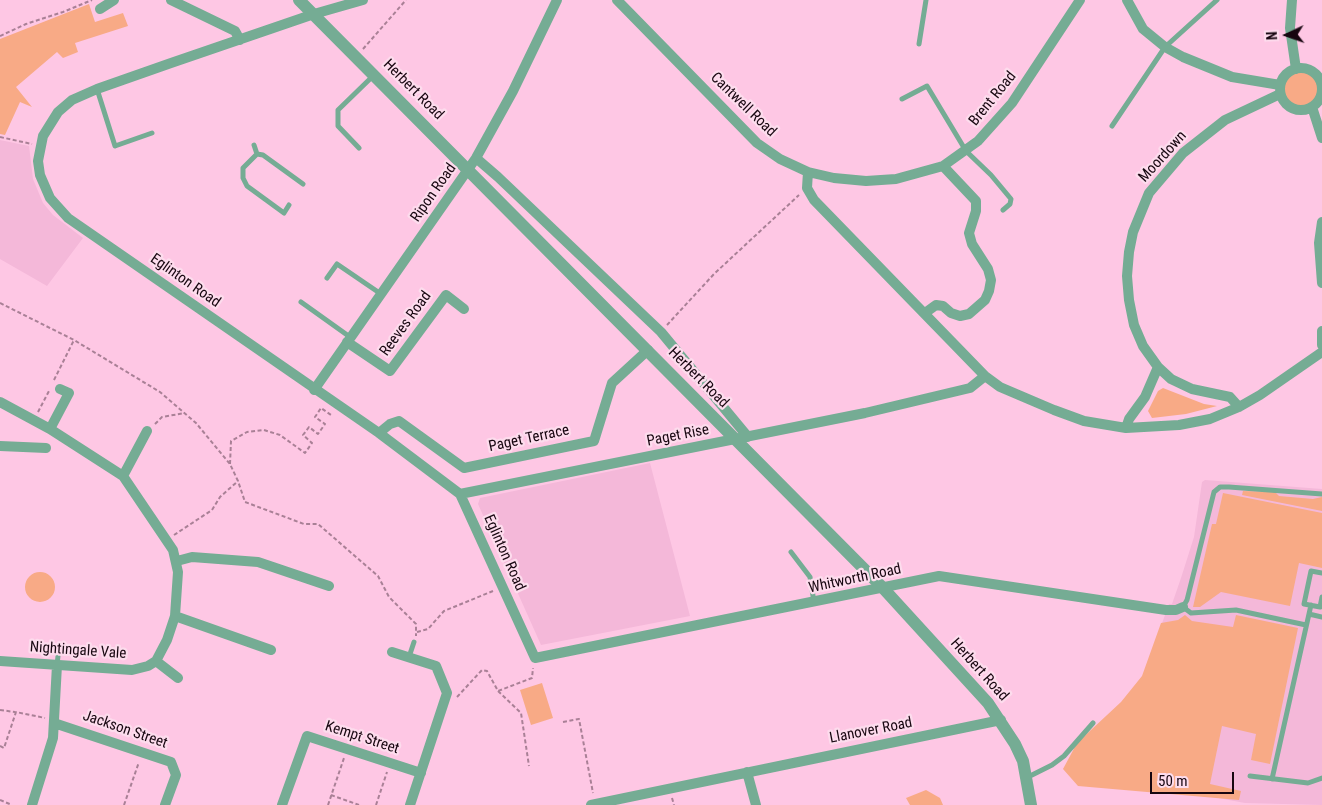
<!DOCTYPE html>
<html>
<head>
<meta charset="utf-8">
<style>
  body { margin:0 }
  #map { position:relative; width:1322px; height:805px; overflow:hidden; background:#fec7e4; font-family:"Roboto Condensed",sans-serif }
  canvas { display:block }
  .north { position:absolute; left:1262px; top:10px; width:50px; height:50px; -webkit-text-stroke:4px #fddced; paint-order:stroke; rotate:267deg; font-size:14px; font-weight:700; line-height:20px; text-align:center; color:#170610 }
  .north::after { content:''; display:block; margin:auto; width:18px; height:22px; background:#170610; clip-path:polygon(50% 0,100% 100%,50% 72%,0 100%) }
  .scale { position:absolute; left:1150px; top:772px; width:84px; height:22px; box-sizing:border-box; border:2px solid #170610; border-top:0; padding-left:6px; font-size:15px; line-height:18px; white-space:nowrap; color:#170610; -webkit-text-stroke:4px #fddced; paint-order:stroke }
</style>
</head>
<body>
<div id="map">
<canvas width="1322" height="805"></canvas>
<div class="north">N</div>
<div class="scale">50 m</div>
</div>
<script>
const ctx = document.querySelector('canvas').getContext('2d');
ctx.lineJoin = 'round';
function fill(path, color) {
  ctx.fillStyle = color;
  ctx.fill(path, 'evenodd');
}
function poly(rows) {
  const path = new Path2D();
  for (const r of rows) {
    if (r.length === 3) {
      path.moveTo(r[0] + r[2], r[1]);
      path.arc(r[0], r[1], r[2], 0, 2 * Math.PI);
      continue;
    }
    path.moveTo(r[0], r[1]);
    for (let i = 2; i < r.length; i += 2) path.lineTo(r[i], r[i + 1]);
  }
  return path;
}
function trace(path, color, width, dash) {
  ctx.strokeStyle = color;
  ctx.lineWidth = width;
  ctx.lineCap = dash ? 'butt' : 'round';
  ctx.setLineDash(dash || []);
  ctx.stroke(path);
}
function label(font, color, halo, rows, align = 'center') {
  ctx.font = font + ' "Roboto Condensed",sans-serif';
  ctx.lineWidth = 4.5;
  ctx.setLineDash([]);
  ctx.textBaseline = 'middle';
  ctx.strokeStyle = halo;
  ctx.fillStyle = color;
  for (const [text, x, y, turn = 0] of rows) {
    ctx.save();
    ctx.translate(x, y);
    ctx.rotate((+turn || 0) * Math.PI / 180);
    ctx.textAlign = isNaN(turn) ? turn : align;
    if (halo) ctx.strokeText(text, 0, 0);
    ctx.fillText(text, 0, 0);
    ctx.restore();
  }
}
fill(poly([
  [0,140,29,146,33,179,43,203,53,215,83,238,47,286,0,259],
  [650,463,690,616,541,645,478,504,480,498],
  [1205,480,1322,489,1322,805,1245,803,1063,769,1123,704,1143,676,1169,604,1172,604,1181,578,1194,537,1202,482]
]), '#f4b8d9');
fill(poly([
  [89,4,95,22,123,13,128,26,75,43,78,52,63,58,57,52,16,87,32,107,20,102,5,135,0,134,0,39],
  [1301,89,17],
  [1163,388,1204,404,1217,406,1186,414,1152,418,1148,411,1158,391],
  [1243,491,1275,492,1279,496,1313,499,1322,497,1322,511,1242,495],
  [1223,493,1322,513,1322,568,1299,563,1290,606,1221,592,1200,607,1193,607,1212,524,1216,524],
  [40,587,15],
  [1185,615,1192,621,1233,627,1236,615,1298,628,1270,764,1251,760,1256,734,1222,726,1210,784,1241,791,1239,800,1078,786,1063,769,1077,743,1121,702,1142,676,1161,623,1178,620],
  [542,683,553,718,531,725,520,690],
  [926,790,940,798,943,805,910,805,906,798]
]), '#f8aa86');
trace(poly([
  [0,36,26,24,63,12,92,0],
  [363,49,406,0],
  [0,137,32,144],
  [0,303,74,340,160,392,196,423,230,464,238,481,245,502,304,524,318,524,378,576,389,597,416,624,416,636],
  [667,325,714,274,799,195],
  [54,380,74,340],
  [38,412,50,389],
  [155,424,162,417,185,413],
  [230,464,231,441,247,432,264,430,280,435,305,453,312,443,303,435,309,427,318,434,325,424,315,417,321,408,331,415,332,413],
  [174,535,212,510,220,497,238,481],
  [417,632,428,629,444,611,493,591],
  [498,691,521,713,529,766],
  [457,697,482,670,487,671,498,691,532,678,533,668],
  [0,710,15,712],
  [563,722,579,719,593,793],
  [0,746,4,748,16,712,45,718],
  [331,795,359,805],
  [672,798,674,805],
  [0,800,12,805],
  [124,805,139,762],
  [328,805,344,758],
  [376,805,387,772]
]), '#a98096', 2, [4, 2.5]);
trace(poly([
  [919,44,926,0],
  [97,89,115,146,152,133],
  [902,99,927,86,966,151,991,175,1011,199,1010,204,1003,210],
  [1112,126,1165,47,1217,0],
  [254,145,257,154,263,155,303,184],
  [359,148,338,126,338,110,373,76],
  [257,154,243,168,243,178,247,186,284,213,289,205],
  [327,278,337,264,381,294],
  [301,302,350,337],
  [791,552,810,577,814,602],
  [1322,573,1311,571,1304,604,1320,607,1322,597],
  [1309,614,1322,617],
  [1306,625,1236,610,1191,613,1183,607,1187,600,1214,492,1220,487,1229,487,1322,494],
  [409,657,414,642],
  [57,665,58,656],
  [1250,776,1308,783,1322,778],
  [1028,777,1052,765,1064,756,1093,723],
  [1272,779,1311,605]
]), '#75ac94', 5);
trace(poly([
  [171,0,235,31,240,40],
  [363,0,314,14,171,63,97,89,72,100,58,112,43,136,38,161,40,175,50,198,68,218,379,433,460,494,535,658,939,576,1166,610,1176,610,1183,607],
  [617,0,757,143,780,159,808,172,834,178,866,181,896,179,943,166,978,141,1012,103,1080,0],
  [1127,0,1143,29,1165,47,1183,57,1232,77,1280,85],
  [1292,0,1290,28,1296,69],
  [100,9,114,0],
  [1301,89,21],
  [1312,107,1322,138],
  [476,158,498,177,661,332,748,437],
  [808,172,807,188,814,200,985,376,1000,387,1054,410,1084,421,1126,428,1179,425,1210,419,1239,407,1260,395,1322,352],
  [1322,222,1319,243,1322,283],
  [925,313,936,305,943,306,951,313,960,316,969,314,985,300,989,291,991,280,988,269,972,244,969,233,976,211,976,201,943,166],
  [1322,331,1322,345],
  [347,342,390,371,446,295,464,309],
  [314,390,476,158,513,91,557,0],
  [0,402,50,429,123,476,173,550,178,572,175,616,167,640,156,661,148,666,132,670,0,661],
  [1239,407,1230,397,1192,389,1171,379,1158,367,1143,346,1134,325,1129,300,1127,276,1129,252,1133,232,1149,193,1183,153,1225,120,1280,94],
  [1126,428,1129,419,1145,397,1158,367],
  [50,429,69,393,60,389],
  [379,433,390,424,399,421,464,468,594,441,612,383,648,350],
  [0,446,46,448],
  [123,476,147,431],
  [460,494,865,413,970,388,985,376],
  [177,561,192,557,258,562,329,586],
  [175,616,271,650],
  [392,652,436,666,447,693,410,805],
  [156,661,178,678],
  [54,723,171,762,176,775,165,805],
  [747,772,756,805],
  [32,805,53,738,57,665],
  [282,805,307,736,421,773],
  [591,805,1001,720]
]), '#75ac94', 10);
trace(poly([
  [299,0,883,588,988,703,1015,744,1023,761,1031,805]
]), '#75ac94', 12);
label('15px', '#170610', '#fddced', [
  ["Herbert Road",413,90,45],
  ["Brent Road",993,99,-51],
  ["Cantwell Road",743,105,44],
  ["Moordown",1163,157,-48],
  ["Ripon Road",434,193,-55],
  ["Eglinton Road",185,281,35],
  ["Reeves Road",406,324,-54],
  ["Herbert Road",698,378,45],
  ["Paget Rise",678,436,-11],
  ["Paget Terrace",529,439,-12],
  ["Eglinton Road",504,553,66],
  ["Whitworth Road",855,579,-12],
  ["Nightingale Vale",78,651,4],
  ["Herbert Road",979,670,48],
  ["Jackson Street",125,730,19],
  ["Llanover Road",871,731,-11],
  ["Kempt Street",362,738,18]
]);
</script>
</body>
</html>
